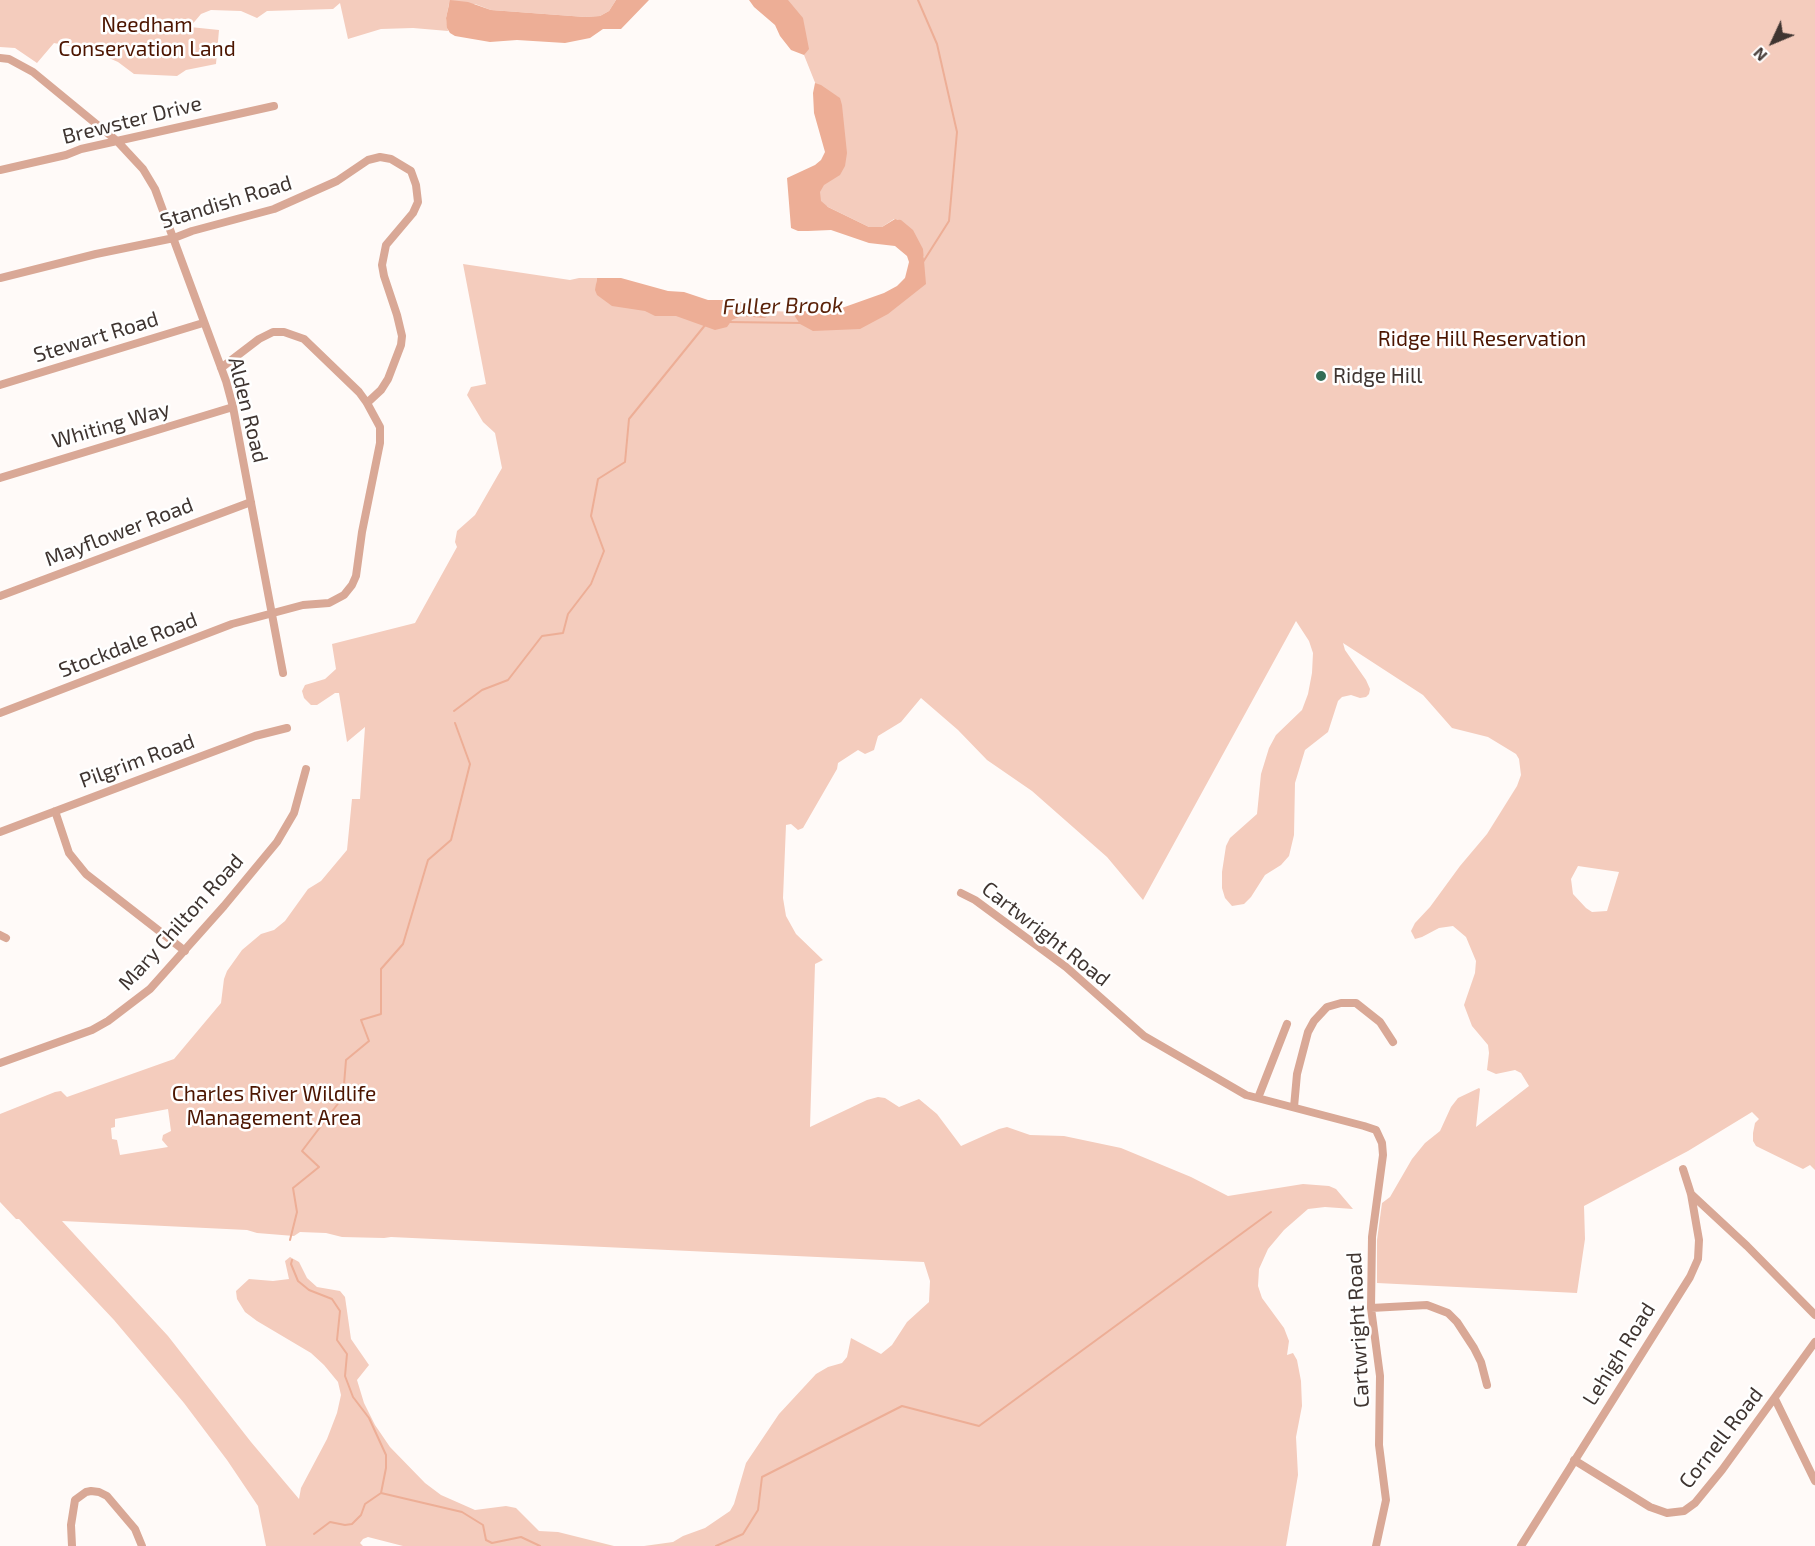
<!DOCTYPE html>
<html>
<head>
<meta charset="utf-8">
<style>
  body { margin:0 }
  #map { position:relative; width:1815px; height:1546px; overflow:hidden; background:#fffaf8; font-family:"Exo 2",sans-serif }
  canvas { display:block }
  .north { position:absolute; left:1743px; top:12px; width:60px; height:60px; -webkit-text-stroke:4px #fff; paint-order:stroke; rotate:226deg; font-size:16px; font-weight:700; line-height:24px; text-align:center; color:#3f3531 }
  .north::after { content:''; display:block; margin:auto; width:21px; height:27px; background:#3f3531; clip-path:polygon(50% 0,100% 100%,50% 72%,0 100%) }
</style>
</head>
<body>
<div id="map">
<canvas width="1815" height="1546"></canvas>
<div class="north">N</div>
</div>
<script>
const ctx = document.querySelector('canvas').getContext('2d');
ctx.lineJoin = 'round';
function fill(path, color) {
  ctx.fillStyle = color;
  ctx.fill(path, 'evenodd');
}
function poly(rows) {
  const path = new Path2D();
  for (const r of rows) {
    path.moveTo(r[0], r[1]);
    for (let i = 2; i < r.length; i += 2) path.lineTo(r[i], r[i + 1]);
  }
  return path;
}
function trace(path, color, width, dash) {
  ctx.strokeStyle = color;
  ctx.lineWidth = width;
  ctx.lineCap = dash ? 'butt' : 'round';
  ctx.setLineDash(dash || []);
  ctx.stroke(path);
}
function label(font, color, halo, rows, align = 'center') {
  ctx.font = font + ' "Exo 2",sans-serif';
  ctx.lineWidth = 5;
  ctx.setLineDash([]);
  ctx.textBaseline = 'middle';
  ctx.strokeStyle = halo;
  ctx.fillStyle = color;
  for (const [text, x, y, turn = 0] of rows) {
    ctx.save();
    ctx.translate(x, y);
    ctx.rotate((+turn || 0) * Math.PI / 180);
    ctx.textAlign = isNaN(turn) ? turn : align;
    if (halo) ctx.strokeText(text, 0, 0);
    ctx.fillText(text, 0, 0);
    ctx.restore();
  }
}
fill(poly([
  [0,0,616,0,609,11,600,16,585,17,491,10,475,4,449,4,446,18,448,31,413,28,381,29,348,39,340,3,333,9,267,11,257,18,241,11,211,10,201,14,190,27,219,30,216,64,186,70,177,76,134,74,118,62,93,51,54,43,37,63,15,48,0,47],
  [785,0,1815,0,1815,1170,1810,1165,1803,1169,1756,1146,1753,1141,1753,1133,1755,1123,1759,1119,1752,1112,1688,1151,1584,1206,1585,1239,1577,1293,1377,1283,1377,1240,1382,1203,1390,1197,1412,1159,1425,1143,1440,1131,1451,1107,1458,1098,1479,1088,1480,1089,1476,1127,1529,1086,1521,1073,1515,1070,1496,1074,1487,1070,1489,1053,1488,1045,1472,1026,1464,1005,1475,973,1476,961,1466,937,1453,926,1439,928,1422,937,1415,939,1411,931,1415,923,1430,907,1460,866,1487,834,1517,786,1521,775,1519,759,1516,754,1488,737,1452,728,1423,695,1343,643,1345,650,1366,680,1370,689,1369,694,1366,697,1360,698,1351,695,1342,697,1338,701,1328,732,1305,750,1295,783,1294,835,1289,856,1281,865,1265,875,1251,897,1244,904,1232,906,1225,898,1222,888,1222,872,1226,846,1230,838,1257,814,1261,774,1269,748,1276,735,1302,710,1308,694,1312,673,1313,653,1309,641,1296,621,1143,900,1107,857,1032,791,987,760,958,730,921,698,901,722,878,736,874,750,865,754,858,750,838,763,837,769,803,828,798,830,791,824,786,825,783,898,786,916,796,934,823,960,815,964,810,1127,867,1100,878,1097,885,1098,899,1107,919,1099,937,1114,961,1146,999,1129,1007,1127,1030,1135,1064,1136,1121,1148,1191,1177,1228,1196,1303,1184,1329,1186,1336,1189,1353,1209,1325,1207,1308,1209,1284,1230,1268,1249,1259,1269,1258,1286,1262,1298,1284,1328,1289,1341,1287,1355,1293,1353,1297,1360,1301,1381,1302,1406,1296,1437,1298,1475,1286,1546,644,1546,673,1542,683,1536,705,1528,730,1511,734,1504,746,1463,779,1414,816,1374,828,1367,842,1363,847,1357,851,1338,881,1354,892,1345,907,1322,929,1302,930,1281,924,1262,391,1237,384,1238,342,1237,326,1233,300,1232,294,1236,257,1233,247,1230,62,1221,168,1336,251,1442,299,1499,301,1488,327,1439,337,1413,341,1395,338,1382,324,1365,311,1353,257,1321,245,1312,237,1299,236,1291,249,1279,273,1281,289,1279,285,1261,290,1257,299,1262,307,1278,317,1287,340,1291,345,1297,351,1339,369,1365,357,1380,364,1403,375,1425,390,1447,425,1483,441,1495,475,1510,506,1506,516,1508,539,1531,558,1532,614,1546,403,1546,368,1537,363,1539,360,1543,363,1546,266,1546,258,1506,227,1460,184,1403,114,1320,19,1219,16,1219,0,1202,0,1114,55,1092,61,1091,67,1097,174,1059,221,1003,224,979,227,971,242,950,261,934,274,930,285,921,308,889,321,881,347,850,352,799,360,799,365,727,347,742,339,693,335,693,317,705,311,705,304,698,302,691,305,685,325,679,336,669,332,644,415,623,457,547,455,542,457,531,475,515,502,468,495,433,483,422,467,395,471,387,486,384,463,264,570,280,579,278,597,278,596,284,773,311,792,312,794,316,882,304,924,257,898,219,894,219,882,227,869,227,818,202,815,191,839,170,838,97,828,91,818,90,804,55,806,36],
  [1578,866,1619,872,1607,911,1592,912,1586,908,1573,894,1571,879],
  [168,1109,171,1131,163,1135,162,1140,168,1147,120,1155,117,1140,112,1139,111,1128,115,1127,115,1119]
]), '#f4ccbd');
fill(poly([
  [450,0,468,2,491,10,585,17,600,16,609,11,616,0,649,0,621,29,603,29,590,38,565,43,517,40,490,42,455,36,450,33,447,28,446,18],
  [749,0,788,0,803,18,809,49,804,55,791,50,780,36,775,25,754,7],
  [815,83,821,85,840,98,842,105,847,153,845,166,840,175,824,185,820,192,821,201,828,207,869,227,882,227,895,219,901,220,913,230,923,249,926,284,888,314,860,329,813,331,800,324,792,312,839,309,884,293,897,286,905,278,909,262,907,256,895,246,869,243,831,230,808,231,798,231,791,228,787,178,815,165,821,160,825,152,814,113,813,93],
  [597,278,621,278,668,291,684,292,708,300,727,300,770,306,774,309,773,311,765,318,741,316,732,320,727,327,715,330,676,316,655,316,645,311,612,306,597,295,595,290]
]), '#edae96');
trace(poly([
  [918,0,937,44,957,132,949,221,923,262],
  [729,322,801,323],
  [454,711,482,690,508,680,542,636,563,633,568,614,591,584,604,551,591,516,598,479,625,462,629,419,706,324],
  [290,1240,297,1212,293,1188,319,1167,302,1151,343,1097,346,1060,369,1041,361,1020,381,1014,381,969,403,944,428,860,451,840,470,764,455,723],
  [292,1260,291,1264,298,1281,309,1290,332,1299,340,1311,337,1340,347,1354,345,1376,353,1397,369,1418,386,1455,386,1468,381,1493,365,1504,361,1515,352,1524,345,1525,330,1522,314,1534],
  [381,1493,462,1512,483,1525,486,1540,492,1543,521,1537,540,1546],
  [716,1546,743,1534,758,1510,762,1477,902,1406,979,1426,1271,1212]
]), '#edae96', 2);
trace(poly([
  [0,58,9,59,33,72,117,141,143,169,155,189,226,381,233,407,283,673],
  [0,170,66,155,81,149,274,106],
  [0,278,96,254,174,238,192,231,274,209,337,181,368,160,380,157,391,159,411,171,416,185,418,202,413,213,386,245,382,265,384,276,397,315,402,336,401,345,388,379,381,390,367,403],
  [0,385,203,323],
  [0,478,233,407],
  [0,596,251,502],
  [0,713,232,624,303,605,329,603,344,595,352,585,356,576,362,532,380,443,380,427,367,403,359,392,304,339,284,332,273,332,259,339,221,368],
  [55,811,69,853,86,874,185,951],
  [0,832,255,736,287,728],
  [961,893,975,900,1066,967,1144,1036,1246,1095,1364,1126,1376,1130,1382,1143,1383,1155,1372,1237,1371,1308,1380,1376,1379,1445,1386,1500,1376,1546],
  [0,935,6,938],
  [0,1063,92,1030,108,1021,150,989,224,906,277,842,294,813,306,769],
  [1258,1098,1287,1024],
  [1294,1107,1297,1074,1308,1032,1314,1021,1327,1007,1341,1003,1356,1003,1380,1022,1393,1042],
  [1691,1194,1747,1246,1815,1315],
  [1371,1308,1427,1305,1448,1313,1457,1322,1474,1348,1481,1362,1487,1385],
  [1775,1399,1815,1481],
  [1574,1460,1650,1507,1667,1513,1684,1511,1695,1503,1722,1470,1815,1342],
  [72,1546,71,1525,75,1500,86,1492,91,1491,99,1492,107,1496,135,1529,142,1546],
  [1521,1546,1690,1277,1698,1259,1699,1240,1691,1194,1683,1169]
]), '#d9a896', 8);
for (const [x, y, r, color] of [
  [1321,376,6,"#336c55"]
]) {
  const dot = new Path2D();
  dot.arc(x, y, r, 0, 2 * Math.PI);
  ctx.fillStyle = color;
  ctx.fill(dot);
  trace(dot, '#fff', 2);
}
label('21px', '#4c1500', '#fff', [
  ["Needham",147,25],
  ["Conservation Land",147,49],
  ["Ridge Hill Reservation",1482,339],
  ["Charles River Wildlife",274,1094],
  ["Management Area",274,1118]
]);
label('21px', '#3f3531', '#fff', [
  ["Brewster Drive",132,120,-14],
  ["Standish Road",226,202,-17],
  ["Stewart Road",96,337,-17],
  ["Alden Road",248,410,76],
  ["Whiting Way",111,425,-16],
  ["Mayflower Road",119,532,-21],
  ["Stockdale Road",128,645,-21],
  ["Pilgrim Road",137,761,-20],
  ["Mary Chilton Road",181,922,-48],
  ["Cartwright Road",1046,934,38],
  ["Cartwright Road",1358,1330,-93],
  ["Lehigh Road",1619,1354,-58],
  ["Cornell Road",1721,1438,-52]
]);
label('21px', '#3f3531', '#fff', [
  ["Ridge Hill",1333,376]
], 'left');
label('italic 22px', '#5b230a', '#fff', [
  ["Fuller Brook",783,306,-1]
]);
</script>
</body>
</html>
